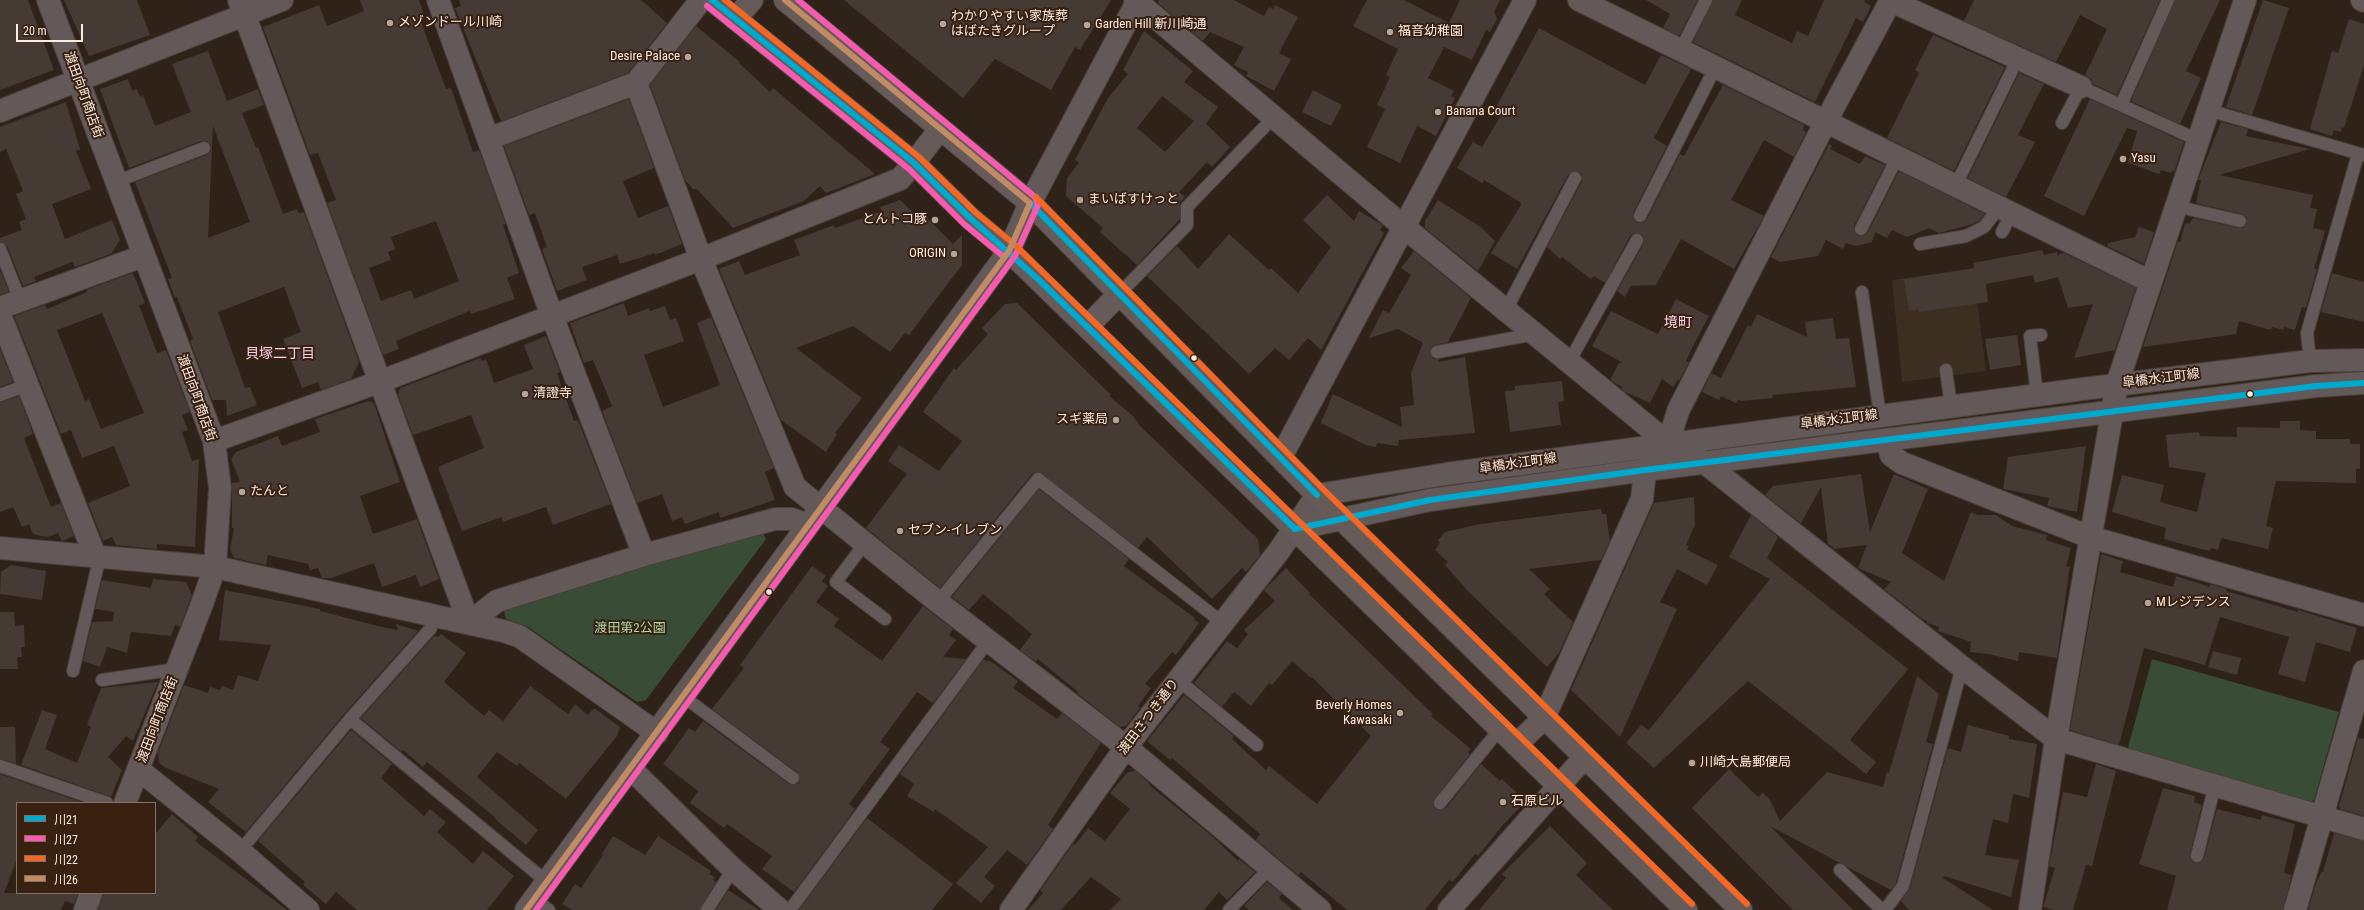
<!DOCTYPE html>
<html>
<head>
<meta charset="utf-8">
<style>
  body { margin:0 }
  #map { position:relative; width:2364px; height:910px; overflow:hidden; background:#2f2219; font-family:"Roboto Condensed","Noto Sans JP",sans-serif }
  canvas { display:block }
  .legend { position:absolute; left:16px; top:802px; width:140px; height:92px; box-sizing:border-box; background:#382110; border:1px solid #867264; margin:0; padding:5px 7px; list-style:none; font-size:12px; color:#fcebe1 }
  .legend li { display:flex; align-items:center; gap:8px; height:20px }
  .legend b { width:20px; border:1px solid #867264 }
  .scale { position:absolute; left:16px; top:24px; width:67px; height:18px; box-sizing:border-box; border:2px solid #fcebe1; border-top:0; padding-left:5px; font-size:12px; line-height:14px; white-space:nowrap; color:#fcebe1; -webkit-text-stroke:3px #382110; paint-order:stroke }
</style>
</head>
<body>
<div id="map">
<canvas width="2364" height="910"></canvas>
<ul class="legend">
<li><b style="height:5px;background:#00a9ce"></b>川21</li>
<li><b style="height:5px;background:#f75aaf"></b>川27</li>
<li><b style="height:5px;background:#f36827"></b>川22</li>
<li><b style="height:5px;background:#c18c65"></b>川26</li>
</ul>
<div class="scale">20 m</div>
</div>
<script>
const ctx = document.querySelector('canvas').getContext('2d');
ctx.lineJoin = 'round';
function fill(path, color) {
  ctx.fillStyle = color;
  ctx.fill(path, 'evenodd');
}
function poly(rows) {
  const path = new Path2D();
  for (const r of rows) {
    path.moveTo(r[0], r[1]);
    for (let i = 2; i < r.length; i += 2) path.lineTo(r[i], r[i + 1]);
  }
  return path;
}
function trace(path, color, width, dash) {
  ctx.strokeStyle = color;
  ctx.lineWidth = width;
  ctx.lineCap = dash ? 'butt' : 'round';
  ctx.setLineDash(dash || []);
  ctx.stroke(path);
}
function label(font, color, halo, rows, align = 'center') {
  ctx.font = font + ' "Roboto Condensed","Noto Sans JP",sans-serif';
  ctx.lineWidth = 4;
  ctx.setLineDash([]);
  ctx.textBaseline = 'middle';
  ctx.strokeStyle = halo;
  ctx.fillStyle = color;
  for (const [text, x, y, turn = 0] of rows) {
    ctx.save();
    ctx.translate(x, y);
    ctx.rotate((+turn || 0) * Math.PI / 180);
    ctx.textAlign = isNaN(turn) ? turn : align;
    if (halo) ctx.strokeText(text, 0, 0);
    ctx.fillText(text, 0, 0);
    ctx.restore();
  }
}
fill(poly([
  [1973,269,1986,371,1902,382,1892,280]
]), '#3d2e22');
fill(poly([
  [762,531,766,539,646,700,637,702,528,627,506,619,503,609],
  [2152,659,2339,712,2314,800,2307,803,2127,751]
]), '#394c35');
fill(poly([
  [0,0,28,0,54,70,0,90],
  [64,0,137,0,150,35,89,56],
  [360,0,419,0,425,17,421,19,421,22,446,89,451,88,473,152,479,150,506,224,503,225,519,273,507,278,515,299,471,314,470,311,425,329,396,341,399,349,383,355,327,203,336,200,323,166,318,153,310,155,263,27,319,5,327,26,364,11],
  [436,221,459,281,414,299,411,290,381,301,369,268,391,260,388,252,395,249,391,237],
  [459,0,641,0,667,23,628,73,501,121,455,8,461,6],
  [844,0,1111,0,1080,50,1075,47,1051,90,995,59,963,98],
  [1158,0,1234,0,1264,16,1269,7,1273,9,1275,5,1298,17,1279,53,1291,59,1274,91,1246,76,1248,72,1234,65,1244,47,1210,32,1203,41,1159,4],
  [1367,0,1404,0,1449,23,1460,0,1500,0,1494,12,1497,19,1490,32,1486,30,1472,60,1444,47,1428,78,1454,91,1451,96,1455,98,1436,136,1417,126,1400,163,1367,147,1385,109,1377,105,1390,77,1386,75,1398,49,1353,26],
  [1646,0,1698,0,1679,36,1663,28,1670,14],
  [1713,0,1742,0,1735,15,1792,43,1797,31,1808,36,1824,0,1865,0,1864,2,1871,6,1863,22,1856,18,1815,102,1693,42],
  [1974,0,2160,0,2117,95,2093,84,2091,79,2085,75,2107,29,2080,15,2056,62,1964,21],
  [2175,0,2220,0,2186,71,2201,78,2180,124,2131,101],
  [2263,0,2289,8,2252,115,2226,107],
  [2349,19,2364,24,2364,65,2344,128,2342,127,2341,132,2334,130,2332,136,2310,129,2332,51,2338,53],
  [696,26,740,62,739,63,770,92,773,88,875,174,826,193,820,186,804,201,733,228,697,189,693,189,685,180,650,85],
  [1539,28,1645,85,1661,55,1691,69,1654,138,1667,146,1633,213,1634,220,1637,223,1644,222,1647,219,1680,154,1684,156,1723,85,1804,125,1803,130,1806,132,1794,157,1764,140,1731,200,1764,216,1734,269,1681,239,1656,285,1631,286,1625,297,1617,291,1644,243,1643,236,1636,233,1630,236,1605,283,1594,276,1591,279,1562,257,1560,259,1547,247,1582,181,1582,174,1575,171,1568,175,1517,269,1491,253,1521,205,1520,202,1484,180,1482,183,1457,168,1473,142,1482,147,1500,117,1493,113],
  [1144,31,1193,71,1184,82,1218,107,1206,124,1230,147,1212,167,1207,162,1179,192,1185,197,1180,202,1180,219,1137,265,1100,232,1103,228,1066,196,1067,178,1079,163,1075,160,1108,98,1128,74,1123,70],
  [1162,96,1194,121,1165,152,1137,128],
  [1933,35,2005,67,1954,171,1887,138,1919,73,1915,70],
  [208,51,227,101,258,89,264,105,242,113,256,148,258,147,283,214,297,209,299,213,304,212,359,362,351,379,321,390,318,382,302,388,283,339,301,332,284,287,218,312,245,388,250,387,257,405,227,416,226,400,212,400,190,341,193,339,177,297,175,298,168,279,172,278,135,182,207,155,211,150,211,145,206,141,201,141,129,168,100,89,128,79,132,91,137,89,140,97,143,95,155,126,191,112,172,64],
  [213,126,250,222,208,238],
  [2019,73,2044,84,2018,135,2035,142,2006,197,1968,178],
  [1313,90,1342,105,1331,126,1302,112],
  [629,99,654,168,623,181,638,218,668,206,682,244,655,255,655,253,620,264,617,255,582,267,587,280,557,291,542,249,547,247,535,213,529,215,504,146],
  [2090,99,2184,142,2174,172,2172,171,2171,173,2161,170,2159,174,2128,163,2137,131,2127,128,2084,216,2044,196],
  [66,102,80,149,76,151,91,189,52,204,65,239,112,220,120,240,111,254,75,267,72,262,34,277,36,281,23,286,7,246,0,242,0,238,22,230,19,222,26,219,16,194,23,191,6,149,0,152,0,127],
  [2221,122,2248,129,2246,136,2310,149,2219,175,2313,195,2310,208,2317,209,2313,228,2325,231,2314,269,2317,269,2306,308,2302,307,2295,330,2284,327,2283,330,2272,327,2271,330,2239,321,2236,334,2143,347,2178,241,2180,242,2185,223,2189,224,2193,218,2239,228,2243,228,2247,223,2247,218,2242,214,2196,203,2201,180,2198,180],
  [1829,144,1832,146,1830,149,1860,164,1865,156,1885,165,1854,226,1855,233,1858,236,1865,235,1868,232,1899,171,1985,214,1979,221,1973,224,1939,233,1929,228,1907,237,1892,230,1887,238,1875,232,1872,242,1856,246,1846,243,1843,249,1826,240,1818,256,1780,262,1771,257],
  [1327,195,1354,221,1359,211,1383,225,1380,230,1384,233,1321,350,1308,338,1289,360,1275,348,1249,374,1147,276,1177,246,1198,269,1229,234,1269,270,1271,268,1298,293,1331,247,1303,220],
  [900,200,918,217,922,213,953,244,962,235,962,265,909,335,905,333,890,352,853,326,796,348,862,398,835,433,837,434,826,452,781,420,719,269,739,261,745,275,800,255,794,240,834,225,835,228,882,211,880,207],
  [1438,200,1482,228,1495,241,1478,271,1425,228,1425,221],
  [2139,227,2154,232,2144,264,2107,246,2108,243,2135,237],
  [2042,250,2044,255,2057,252,2057,255,2064,253,2136,288,2115,350,2074,358,2093,304,2068,308,2058,277,2035,283,2033,275,1986,284,1988,302,1919,312,1919,309,1909,311,1904,279,1974,268,1973,263],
  [1414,251,1471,298,1448,342,1432,346,1430,353,1434,359,1439,359,1438,362,1465,357,1475,433,1399,440,1398,446,1377,443,1376,447,1366,445,1321,423,1333,394,1402,427,1400,407,1414,405,1411,373,1423,343,1398,329,1369,338,1383,310,1389,313,1411,275,1401,268],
  [0,270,9,292,0,295],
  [133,273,145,303,139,305,157,353,166,350,190,412,182,415,188,430,182,432,192,461,199,459,195,547,157,544,157,549,116,545,112,537,103,541,88,503,130,486,114,446,82,458,71,430,61,434,14,316,45,305,47,309,87,292,86,290],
  [102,313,144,413,101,429,89,399,85,401,57,330],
  [2332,273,2364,282,2364,322,2321,312],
  [1676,299,1709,316,1692,348,1686,361,1689,362,1679,381,1678,380,1673,387,1662,379,1650,403,1625,392,1621,389,1622,387,1610,380,1619,363,1623,363,1592,346,1611,311,1658,334],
  [624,303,628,316,649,308,650,311,665,306,670,320,676,318,684,341,644,355,663,407,720,385,697,323,711,317,774,468,765,472,775,500,720,518,719,512,685,524,682,517,672,521,662,494,637,503,602,411,612,406,593,360,584,363,570,323],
  [1017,303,1111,395,1109,396,1133,416,1140,426,1258,539,1260,555,1246,572,1242,568,1212,599,1147,537,1138,548,1039,472,1032,474,940,588,866,528,907,474,888,461,899,445,939,471,962,441,923,412,954,368,956,370,988,334,982,328,1005,304],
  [1757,314,1807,337,1805,322,1833,318,1836,339,1849,338,1856,387,1772,395,1773,398,1741,401,1738,400,1736,403,1721,396,1719,400,1702,392,1711,373,1721,378,1748,325,1751,327],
  [2017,335,2021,365,1990,370,1985,339],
  [546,336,560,372,557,373,574,421,578,420,611,504,553,525,546,507,503,522,502,517,462,531,438,467,484,448,471,415,413,435,398,395,400,388,480,358,482,361,486,359,494,383,533,369,524,345],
  [0,349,13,382,0,387],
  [1562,381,1564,401,1558,402,1561,425,1510,432,1505,391,1515,390,1515,386],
  [19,396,33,434,24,438,51,507,61,503,74,536,62,541,58,533,48,537,41,536,33,534,29,524,22,527,13,507,0,512,0,402],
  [368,401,374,403,400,482,360,496,373,534,417,519,439,579,420,587,416,575,382,587,374,563,331,578,322,578,318,568,310,570,308,564,268,555,266,565,234,558,230,549,234,528,232,528,232,483,240,482,231,459,236,452,278,436,282,446,320,432,315,419],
  [2280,421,2300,421,2300,430,2316,431,2316,439,2350,439,2350,444,2360,444,2360,469,2356,469,2356,483,2276,481,2266,526,2273,528,2268,549,2221,538,2218,550,2211,548,2210,551,2185,545,2164,539,2166,528,2112,512,2122,475,2164,485,2160,502,2197,512,2206,473,2169,467,2166,435,2199,432,2200,436,2237,437,2237,427,2280,428],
  [2086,446,2077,512,2047,506,2049,498,2003,489,2008,457],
  [1861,474,1870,532,1894,474,1928,489,1902,553,1944,581,1971,512,1978,515,1996,515,2012,526,2047,535,2046,540,2071,548,2066,567,2070,566,2057,658,2019,652,2018,661,1988,654,1970,652,1971,642,1938,631,1939,627,1927,623,1927,621,1921,618,1884,589,1891,582,1858,568,1867,545,1833,549,1833,547,1828,544,1821,487,1801,523,1765,495,1773,486],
  [1039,489,1129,559,1124,566,1195,618,1194,619,1199,623,1176,655,1172,652,1145,684,1151,688,1138,706,1140,708,1126,726,1120,727,1077,693,1078,692,1038,659,1036,662,1020,650,1032,634,983,594,969,610,952,597],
  [1694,497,1695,525,1686,545,1689,546,1687,550,1718,565,1707,585,1677,569,1660,602,1677,609,1620,737,1571,690,1654,503],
  [1601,509,1602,514,1606,514,1610,541,1601,560,1529,569,1550,589,1544,594,1573,622,1559,653,1547,667,1468,591,1445,565,1448,562,1435,550,1440,543,1438,540,1445,532,1480,524],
  [1751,515,1778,537,1767,558,1908,669,1850,740,1876,762,1866,774,1748,681,1654,768,1626,743,1641,725,1649,730,1770,579,1729,557],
  [2101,554,2123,561,2120,572,2173,587,2176,576,2210,587,2210,584,2227,589,2226,591,2298,612,2298,610,2357,628,2350,652,2316,642,2305,682,2278,674,2289,637,2220,617,2205,665,2144,648,2119,745,2070,730],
  [11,565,46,571,42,600,0,594,1,572],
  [812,566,826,576,822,581,828,586,816,602,839,619,834,626,882,661,923,606,953,629,949,635,956,640,943,657,966,659,933,703,917,692,880,742,890,749,849,804,855,809,794,892,762,869,772,856,727,824,724,828,690,803,698,791,663,764,689,728,695,732,703,721,789,784,793,785,799,783,800,778,797,772,712,709,744,668,740,665],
  [1286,568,1310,593,1309,594,1433,714,1431,716,1471,749,1468,752,1470,754,1434,799,1433,802,1435,809,1439,810,1446,808,1481,764,1500,781,1502,779,1519,795,1521,806,1502,826,1478,856,1475,854,1453,882,1449,880,1425,910,1347,910,1301,872,1298,875,1256,840,1260,834,1172,758,1170,760,1147,741,1184,695,1234,736,1232,739,1266,770,1269,766,1317,804,1371,736,1312,677,1311,678,1292,661,1272,685,1269,683,1251,706,1234,692,1222,707,1194,683,1227,641,1237,648,1248,634,1244,630,1275,601,1264,590],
  [153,579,186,582,192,595,180,627,175,625,171,636,131,632,127,653,107,647,100,667,83,661,92,622,113,621,114,612,95,609,102,580,151,588],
  [225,590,320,609,320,611,382,627,398,630,396,624,418,631,344,714,246,832,208,802,219,789,166,768,159,763,158,753,184,685,208,693,210,687,220,690,222,686,233,690,238,675,258,681,271,645,219,640],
  [0,612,14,612,15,626,24,625,25,647,21,647,22,657,17,657,18,669,0,669],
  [441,634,466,653,444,682,484,716,489,710,503,721,530,686,568,714,575,704,588,715,594,708,620,727,617,736,566,799,519,763,517,766,497,752,477,777,538,830,526,845,495,819,496,818,427,762,423,767,403,750,402,752,361,718,434,636,438,637],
  [2213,651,2241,658,2237,675,2208,667],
  [983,660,990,661,1018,681,1013,688,1057,719,1062,713,1101,743,1048,825,1053,829,1027,865,1007,850,984,877,995,886,981,903,956,883,988,847,935,809,934,812,907,796,914,784,900,774],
  [1917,676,1939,694,1926,742,1933,744,1896,883,1891,890,1770,826,1853,910,1793,910,1692,808,1729,769,1758,797,1763,793,1770,800,1780,821,1827,772,1883,787,1887,772,1889,773],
  [158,682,133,741,126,736,108,757,122,770,111,797,21,765,42,710,57,715,45,749,77,763,91,727,87,725,101,688],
  [1968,725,2009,736,2009,739,2037,744,2029,798,2013,794,2008,823,1993,819,1985,855,2019,860,2011,897,1944,876,1943,878,1993,910,1909,910,1901,901,1910,888,1948,748,1961,752],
  [0,727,15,727,16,764,0,759],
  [351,730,392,764,381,778,424,816,430,809,446,822,437,832,473,864,483,851,514,876,487,910,357,910,336,892,326,904,303,885,305,882,258,841],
  [2358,738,2364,739,2364,816,2340,809,2339,806],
  [2096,764,2116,771,2092,866,2086,865,2073,910,2054,910,2043,907,2055,868,2049,866,2063,792,2087,797],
  [1136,771,1150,784,1149,785,1212,836,1238,861,1239,859,1255,872,1227,900,1219,892,1204,910,1110,910,1121,899,1091,877,1061,910,1028,910,1043,893,1040,891,1073,844,1075,845,1088,828,1105,841,1130,809,1110,793,1128,772],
  [0,774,84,803,17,803,17,859,4,893,78,893,74,904,65,901,61,910,0,910],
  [2163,788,2195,796,2194,802,2202,805,2190,855,2192,861,2195,863,2199,863,2204,858,2217,809,2261,820,2262,815,2295,824,2284,873,2292,875,2283,910,2167,910,2176,876,2139,864],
  [172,814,198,837,195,841,287,910,98,910,103,893,155,893,155,834],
  [867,818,953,884,932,910,799,910],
  [1550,826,1587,863,1576,875,1613,910,1479,910,1506,878,1502,874],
  [2334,833,2364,841,2364,910,2308,910,2317,880,2318,880,2321,872,2323,872],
  [613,836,645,855,658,836,711,871,709,874,715,877,713,880,716,882,700,910,572,910,562,904,575,884,581,888,603,855,602,854],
  [1267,882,1282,894,1279,898,1293,910,1249,910,1244,906],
  [728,890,759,910,716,910]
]), '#463a34');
const service = poly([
  [1680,51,1706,0],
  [2121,105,2168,0],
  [2208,110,2364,155],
  [2062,123,2081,87,2198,140],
  [115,182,204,148],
  [1955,187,2018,58],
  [2175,206,2240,221],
  [1640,216,1715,68],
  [1861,229,1897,158],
  [2002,232,2011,214],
  [1920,244,1966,236,1984,227,1999,208],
  [0,249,20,300],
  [1862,292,1880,415],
  [1119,294,1187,225,1187,207,1274,117],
  [1506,310,1575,178],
  [1437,352,1535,334],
  [2310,361,2307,333,2358,154],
  [1569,362,1637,240],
  [1946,370,1951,406],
  [0,395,27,385],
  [2037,395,2030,336,2041,335],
  [865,543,836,582,885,619],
  [938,602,1038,479,1223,623],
  [73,671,100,556],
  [102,680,177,669],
  [1178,680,1257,745],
  [684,697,793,778],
  [350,719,547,882],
  [0,766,107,803],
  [1440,803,1499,730],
  [240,851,350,719,431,628,434,615],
  [2197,856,2215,785],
  [1840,870,1882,910],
  [534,899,549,910],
  [707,910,733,869],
  [790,910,989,640],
  [1229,910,1270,868],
  [1885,910,1903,886,1962,667]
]);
const minor = poly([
  [48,0,214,441,220,488,215,567,202,604,125,803],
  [239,0,469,623,497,601,644,555,775,519,792,519,808,525],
  [438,0,552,316,644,555],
  [1135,0,1404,227,1668,443,1705,463,1962,667,2056,739,2364,829],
  [1579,0,2149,281],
  [2362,0,2364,1],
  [1891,1,2081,87],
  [636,83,701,259,795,487,938,602,1126,747,1320,910],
  [0,111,282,0],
  [488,139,636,83,701,0],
  [0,308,143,256],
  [0,315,95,556],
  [1887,440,1891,455,1902,463,2090,537,2364,615],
  [214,441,379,382,701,259,900,179,914,163],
  [1281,457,1525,0],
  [0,548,215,567,503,631,519,636,657,733],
  [1544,718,1642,499,1645,470,1668,443,1678,411,1825,123,1891,0],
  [138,769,240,851,308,910],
  [631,769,733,869,780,910],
  [85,910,91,893],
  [1449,910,1559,786],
  [2030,910,2056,739,2117,384,2245,0],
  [2295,910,2364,671]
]);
const tertiary = poly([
  [1295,529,1430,500,1645,470,2316,386,2364,383],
  [526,910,1009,251,1030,203,1138,0],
  [1011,910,1126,747,1279,551,1317,495,1446,474,2083,389,2310,361,2364,360]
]);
const secondary = poly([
  [712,0,914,163,970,218,1009,251,1686,910],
  [785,0,1030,203,1317,495,1741,910],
  [735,19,752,0],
  [914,163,940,129],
  [1087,327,1119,294],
  [1516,745,1544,718],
  [1559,786,1584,758]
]);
trace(service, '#4a3f37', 14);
trace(minor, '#4a3f37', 24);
trace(tertiary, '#4a3f37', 24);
trace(secondary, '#4a3f37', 24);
trace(service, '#625958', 12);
trace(minor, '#625958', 22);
trace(tertiary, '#625958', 22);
trace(secondary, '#665b59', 22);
trace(poly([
  [712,0,914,163,970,218,1040,281,1295,529],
  [1030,203,1317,495],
  [1295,529,1430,500,1645,470,2316,386,2364,383]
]), '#00a9ce', 6);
trace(poly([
  [707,6,909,169,964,224,1004,257],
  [536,910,1015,256,1038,205,1035,197,798,0]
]), '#f75aaf', 6);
trace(poly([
  [725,0,919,157,975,212,1015,245,1692,904],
  [1036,197,1323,489,1747,904]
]), '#f36827', 6);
trace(poly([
  [526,910,1009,251,1030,203,785,0]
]), '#c18c65', 6);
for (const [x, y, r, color] of [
  [390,23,4,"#b4a59b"],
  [943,24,4,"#b4a59b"],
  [1087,25,4,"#b4a59b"],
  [1390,32,4,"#b4a59b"],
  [688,57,4,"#b4a59b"],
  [1438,112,4,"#b4a59b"],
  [2123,159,4,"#b4a59b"],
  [1080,200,4,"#b4a59b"],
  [935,220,4,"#b4a59b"],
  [954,254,4,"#b4a59b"],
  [1194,358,3.5,"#fcebe1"],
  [525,394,4,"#b4a59b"],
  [2250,394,3.5,"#fcebe1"],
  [1116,420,4,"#b4a59b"],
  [242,492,4,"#b4a59b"],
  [900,531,4,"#b4a59b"],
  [769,592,3.5,"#fcebe1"],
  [2148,603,4,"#b4a59b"],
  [1400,713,4,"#b4a59b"],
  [1692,763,4,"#b4a59b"],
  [1503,802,4,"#b4a59b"]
]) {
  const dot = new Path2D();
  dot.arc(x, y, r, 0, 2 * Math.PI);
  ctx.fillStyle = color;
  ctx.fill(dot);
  trace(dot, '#382110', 1.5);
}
label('13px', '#fcebe1', '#382110', [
  ["わかりやすい家族葬",951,17],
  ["はばたきグループ",951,32],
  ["メゾンドール川崎",398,23],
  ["Garden Hill 新川崎通",1095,25],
  ["福音幼稚園",1398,32],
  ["Desire Palace",680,57,"right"],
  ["Banana Court",1446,112],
  ["Yasu",2131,159],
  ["まいばすけっと",1088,200],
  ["とんトコ豚",927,220,"right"],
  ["ORIGIN",946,254,"right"],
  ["清證寺",533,394],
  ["スギ薬局",1108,420,"right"],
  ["たんと",250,492],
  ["セブン-イレブン",908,531],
  ["Mレジデンス",2156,603],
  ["Beverly Homes",1392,706,"right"],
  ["Kawasaki",1392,721,"right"],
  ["川崎大島郵便局",1700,763],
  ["石原ビル",1511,802]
], 'left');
label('13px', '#fcebe1', '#382110', [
  ["渡田向町商店街",83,95,70],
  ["皐橋水江町線",2161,379,-7],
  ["渡田向町商店街",196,398,70],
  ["皐橋水江町線",1839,420,-7],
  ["皐橋水江町線",1518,464,-8],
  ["渡田さつき通り",1149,717,-53],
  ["渡田向町商店街",158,720,-69]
]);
label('13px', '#abd8a6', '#382110', [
  ["渡田第2公園",630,629]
]);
label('14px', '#fdd2ed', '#382110', [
  ["境町",1678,323],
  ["貝塚二丁目",280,354]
]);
</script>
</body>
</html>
